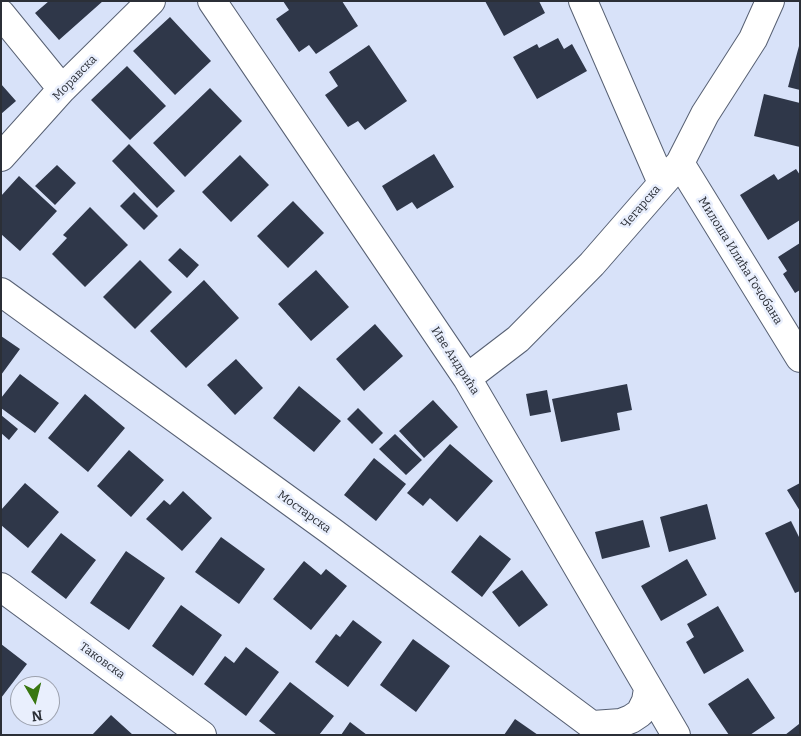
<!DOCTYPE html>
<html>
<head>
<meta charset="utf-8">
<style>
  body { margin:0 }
  #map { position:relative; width:801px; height:736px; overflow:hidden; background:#d8e2f9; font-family:Bitter,serif }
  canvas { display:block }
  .frame { position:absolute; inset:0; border:2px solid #2b2f37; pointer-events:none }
  .north { position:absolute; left:10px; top:676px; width:50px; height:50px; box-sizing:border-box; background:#e9effd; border:1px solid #9da2ae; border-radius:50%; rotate:172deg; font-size:14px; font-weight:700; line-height:20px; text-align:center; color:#2b2f37 }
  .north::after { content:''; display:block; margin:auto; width:18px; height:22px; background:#397711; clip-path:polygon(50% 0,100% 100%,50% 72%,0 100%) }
</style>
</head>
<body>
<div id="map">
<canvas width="801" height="736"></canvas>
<div class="frame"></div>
<div class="north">N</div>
</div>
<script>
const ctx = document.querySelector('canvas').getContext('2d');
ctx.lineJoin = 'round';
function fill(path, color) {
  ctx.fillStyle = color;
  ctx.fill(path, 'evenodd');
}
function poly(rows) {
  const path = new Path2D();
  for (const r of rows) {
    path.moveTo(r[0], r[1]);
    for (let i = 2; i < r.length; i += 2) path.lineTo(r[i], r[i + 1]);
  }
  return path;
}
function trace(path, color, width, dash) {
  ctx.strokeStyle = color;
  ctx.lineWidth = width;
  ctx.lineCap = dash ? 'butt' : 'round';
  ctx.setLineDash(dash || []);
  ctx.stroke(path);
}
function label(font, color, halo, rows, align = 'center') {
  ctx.font = font + ' Bitter,serif';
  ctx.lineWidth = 5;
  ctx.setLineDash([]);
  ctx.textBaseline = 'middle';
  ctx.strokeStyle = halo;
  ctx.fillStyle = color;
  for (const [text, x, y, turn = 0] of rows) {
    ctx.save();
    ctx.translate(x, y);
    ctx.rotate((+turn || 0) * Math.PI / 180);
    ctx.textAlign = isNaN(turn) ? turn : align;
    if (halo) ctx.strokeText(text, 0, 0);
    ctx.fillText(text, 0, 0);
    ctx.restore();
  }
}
fill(poly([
  [49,1,103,1,59,40,35,13],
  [283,1,342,1,358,26,316,54,309,45,299,52,276,19,289,10],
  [485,1,539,1,545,13,504,36],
  [170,17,211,61,175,95,133,51],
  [558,38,564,49,572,44,587,71,537,99,513,57,537,44,539,48],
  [369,45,407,101,365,130,358,121,348,127,325,95,338,86,329,72],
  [799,46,800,46,800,90,788,87],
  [127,66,166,106,130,140,91,100],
  [1,84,16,101,1,114],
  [210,88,242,121,185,177,153,143],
  [764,94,800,103,800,147,754,136],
  [129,144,175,191,157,208,112,161],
  [434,154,454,187,417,209,412,202,397,211,382,186],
  [240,155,269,185,231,222,202,192],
  [57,165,76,183,55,205,35,186],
  [796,169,800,175,800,220,768,240,740,195,774,174,778,180],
  [19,176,57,211,20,251,1,234,1,196],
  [134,192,158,216,144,230,120,206],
  [293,201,324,233,288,268,257,236],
  [90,207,128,245,85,287,52,254,67,238,63,235],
  [800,243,800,290,795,293,783,274,787,271,778,257],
  [180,248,199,265,187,278,168,260],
  [140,260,172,292,135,329,103,297],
  [316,270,349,307,311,341,278,304],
  [204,280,239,318,186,368,150,331],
  [375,324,403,356,364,391,336,359],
  [1,336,20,349,1,375],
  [236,359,263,388,235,415,207,385],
  [20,374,59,403,35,433,1,408,1,398],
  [627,384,632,410,617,413,620,430,561,442,552,399],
  [299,386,341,421,314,452,273,418],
  [547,390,551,412,530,416,526,394],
  [85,394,125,428,88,472,48,438],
  [433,400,458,427,424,458,399,431],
  [358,408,383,433,372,444,347,419],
  [1,415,18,429,9,440,1,433],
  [395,434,422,460,406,475,379,449],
  [450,444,493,481,457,522,430,498,423,506,407,493],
  [129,450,164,480,131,517,97,486],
  [374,458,406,484,376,521,344,495],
  [25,483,59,512,28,548,1,525,1,510],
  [800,483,800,511,787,490],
  [183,491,212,518,182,551,146,519,164,500,170,505],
  [707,504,716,539,669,552,660,517],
  [643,520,650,547,602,559,595,532],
  [791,521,800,539,800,591,795,593,765,533],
  [61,533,96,560,66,599,31,572],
  [480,535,511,559,482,597,451,572],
  [221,537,265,569,239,604,195,572],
  [126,551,165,578,129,630,90,603],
  [687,559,707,595,661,621,641,586],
  [304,561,321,575,326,569,347,586,311,630,273,599],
  [522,570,548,605,519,627,492,592],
  [181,605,222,635,193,676,152,646],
  [718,606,744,651,704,674,686,642,694,637,687,624],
  [353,620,382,642,348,687,315,662,336,634,340,637],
  [413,639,450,666,416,712,380,685],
  [1,644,27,664,1,698],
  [246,647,279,672,246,716,204,684,225,656,234,663],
  [748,678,775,718,750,735,729,735,708,704],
  [290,682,334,716,319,735,277,735,259,721],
  [111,715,133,735,92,735],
  [515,719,538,735,504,735],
  [350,722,367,735,341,735],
  [799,724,800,735,785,735]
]), '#2f3749');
const street = poly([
  [212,1,467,378,676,735],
  [583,1,662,183],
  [1,14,62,89],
  [1,157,62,89,151,1],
  [680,163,800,358],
  [1,292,331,531,605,735],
  [467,378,518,339,592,264,680,163,705,114,753,39,770,1],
  [1,587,202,735],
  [593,725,621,723,631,719,640,713,646,701,648,689]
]);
trace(street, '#576073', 30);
trace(street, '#fff', 28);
label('12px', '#2b2f37', '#e9effd', [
  ["Моравска",75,78,-46],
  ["Чегарска",641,207,-49],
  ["Милоша Илића Гочобана",740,261,58],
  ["Иве Андрића",455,361,57],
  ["Мостарска",304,512,36],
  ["Таковска",102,661,36]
]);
</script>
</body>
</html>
